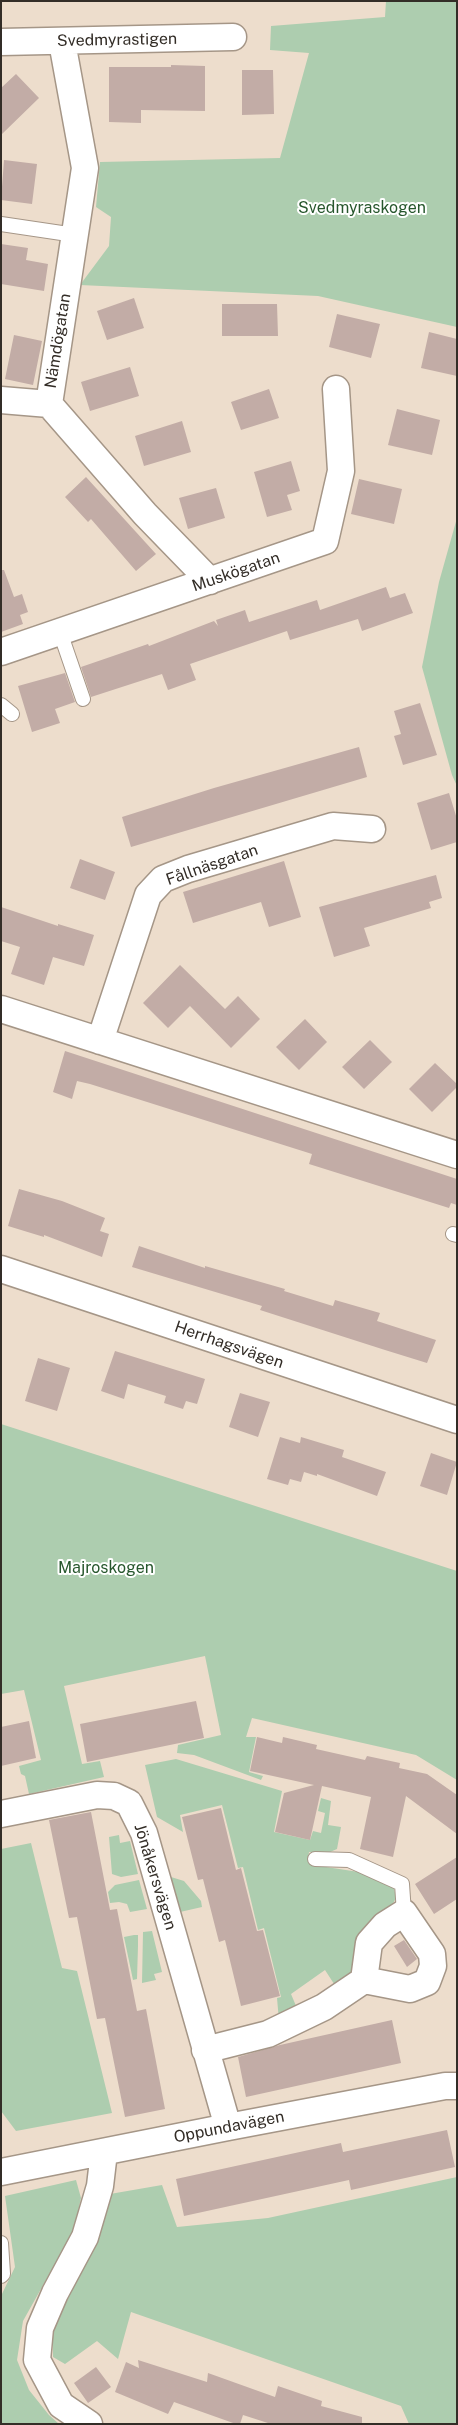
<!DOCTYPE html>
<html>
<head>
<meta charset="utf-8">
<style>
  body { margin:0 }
  #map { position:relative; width:458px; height:2425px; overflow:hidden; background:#edddcc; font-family:"Public Sans",sans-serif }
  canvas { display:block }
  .frame { position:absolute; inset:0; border:2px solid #332d27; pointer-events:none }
</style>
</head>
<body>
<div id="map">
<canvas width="458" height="2425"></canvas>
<div class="frame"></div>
</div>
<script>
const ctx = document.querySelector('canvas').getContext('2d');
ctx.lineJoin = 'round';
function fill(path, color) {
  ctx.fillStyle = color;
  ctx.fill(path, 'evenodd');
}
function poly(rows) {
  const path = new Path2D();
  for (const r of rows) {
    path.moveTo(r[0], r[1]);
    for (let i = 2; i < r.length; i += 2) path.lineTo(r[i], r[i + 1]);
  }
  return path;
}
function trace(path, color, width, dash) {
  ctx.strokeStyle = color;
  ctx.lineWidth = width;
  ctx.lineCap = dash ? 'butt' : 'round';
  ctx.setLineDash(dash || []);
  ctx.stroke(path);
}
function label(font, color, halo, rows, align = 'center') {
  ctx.font = font + ' "Public Sans",sans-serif';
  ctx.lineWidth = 4;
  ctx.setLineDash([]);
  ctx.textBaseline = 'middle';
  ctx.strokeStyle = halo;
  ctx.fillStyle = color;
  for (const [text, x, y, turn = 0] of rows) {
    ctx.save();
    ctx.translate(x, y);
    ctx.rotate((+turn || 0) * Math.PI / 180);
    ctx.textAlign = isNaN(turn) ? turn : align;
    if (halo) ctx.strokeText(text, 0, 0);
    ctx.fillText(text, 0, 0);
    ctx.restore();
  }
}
fill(poly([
  [386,1,457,1,457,327,318,296,80,285,109,246,111,217,96,207,100,162,280,158,309,53,270,50,271,26,385,17],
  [457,518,457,786,452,775,422,667,439,582],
  [1,1424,457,1571,457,1780,416,1755,252,1718,246,1737,256,1737,249,1772,263,1776,261,1780,194,1755,177,1753,178,1745,221,1735,205,1656,64,1686,82,1764,100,1761,104,1777,29,1794,25,1776,21,1774,19,1766,41,1760,24,1690,1,1694],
  [176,1759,282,1791,274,1832,310,1840,313,1831,321,1833,325,1813,318,1811,321,1798,331,1801,328,1825,341,1827,337,1849,330,1852,309,1852,308,1862,313,1865,372,1874,394,1888,396,1898,354,1975,338,1990,325,1970,291,1994,299,2013,279,2021,277,1998,281,1997,264,1928,258,1930,243,1867,238,1868,222,1805,180,1815,183,1832,157,1817,145,1765],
  [119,1835,120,1843,130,1841,138,1874,121,1877,112,1874,109,1837],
  [31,1843,62,1968,77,1971,112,2113,16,2131,1,2111,1,1849],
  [171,1877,184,1881,201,1901,202,1907,180,1912],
  [139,1880,147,1909,130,1912,127,1904,119,1902,110,1903,108,1892,115,1885],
  [152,1931,162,1972,154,1974,156,1980,142,1983,143,1932],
  [134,1935,138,1935,138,1946,137,1979,133,1980,124,1937],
  [457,2177,457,2424,409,2424,401,2406,131,2312,118,2359,97,2341,65,2364,53,2357,53,2328,96,2243,110,2194,162,2185,177,2227,268,2218],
  [76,2180,81,2198,74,2230,23,2321,17,2360,29,2390,49,2415,59,2424,1,2424,1,2296,15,2267,5,2196]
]), '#adcdaf');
fill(poly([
  [171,65,205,66,205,111,141,110,141,123,109,122,109,67,171,67],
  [242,70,273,70,274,114,242,115],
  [16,74,39,98,1,135,1,88],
  [4,160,37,164,32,204,1,200],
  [1,244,28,248,26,260,48,264,44,291,1,284],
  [134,298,144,328,107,340,97,311],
  [222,304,277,304,278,336,222,336],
  [337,314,380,324,371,358,329,347],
  [429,332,457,339,457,376,421,368],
  [14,335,42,341,33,385,5,379],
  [130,367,139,396,90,411,81,382],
  [269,389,279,418,241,430,231,402],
  [397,409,440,420,432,455,388,445],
  [182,421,191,452,144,466,135,436],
  [291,461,300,491,287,495,292,510,267,517,254,472],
  [86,477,156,554,136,571,91,519,88,522,65,497],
  [359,479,402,489,394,524,351,514],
  [216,488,225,518,188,529,179,498],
  [1,570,4,570,14,597,22,594,28,612,20,615,23,624,1,632],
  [386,587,390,598,405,593,413,613,362,631,358,619,290,640,287,631,190,664,196,680,168,690,162,674,91,697,81,667,148,644,149,646,214,621,218,626,216,620,245,610,249,622,317,600,320,610],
  [65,673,75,702,55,709,60,723,32,732,18,686],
  [420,703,437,755,403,765,394,736,401,734,394,711],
  [359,747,367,777,131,847,122,817,214,788],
  [449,793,457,819,457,842,431,850,417,803],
  [80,859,115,872,105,900,70,888],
  [284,861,301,917,269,927,261,902,193,923,183,892],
  [436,875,442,898,429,902,431,908,364,928,370,946,334,957,319,907],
  [1,907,58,926,58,924,94,935,84,966,53,957,44,985,11,974,20,947,1,941],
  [180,965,225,1009,238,996,260,1019,231,1048,190,1006,168,1028,143,1003],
  [305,1019,327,1042,299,1070,276,1047],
  [370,1040,392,1062,364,1089,342,1067],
  [65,1051,457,1179,457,1205,451,1203,449,1208,309,1164,312,1154,90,1084,77,1081,72,1099,53,1092],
  [435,1063,457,1084,457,1087,432,1112,409,1089],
  [19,1189,62,1201,105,1218,100,1231,109,1234,102,1257,44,1235,44,1237,8,1226],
  [139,1246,205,1268,205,1266,285,1289,284,1291,333,1306,335,1300,380,1313,377,1321,436,1340,427,1363,385,1350,260,1310,262,1306,132,1267],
  [115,1351,205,1379,197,1404,186,1401,183,1409,164,1403,166,1396,128,1384,124,1399,101,1391],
  [38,1358,70,1368,57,1411,25,1401],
  [240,1393,270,1402,258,1437,229,1427],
  [280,1437,300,1443,301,1437,344,1450,342,1457,386,1472,377,1496,317,1474,317,1476,304,1472,301,1482,290,1479,288,1485,267,1479],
  [431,1453,457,1462,447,1495,420,1486],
  [196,1701,204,1738,87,1762,80,1724],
  [29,1721,36,1758,1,1766,1,1727],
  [257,1737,282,1743,283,1737,317,1745,316,1749,365,1760,367,1756,400,1763,399,1768,427,1774,457,1795,457,1834,406,1796,393,1857,360,1849,371,1797,322,1786,310,1840,275,1832,284,1793,314,1785,250,1771],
  [221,1808,236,1870,241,1868,257,1931,263,1930,280,1996,241,2006,225,1940,219,1942,203,1879,198,1880,182,1817],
  [91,1812,110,1910,117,1909,137,2011,146,2009,165,2109,125,2117,105,2018,97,2019,77,1917,69,1918,49,1820],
  [457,1857,457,1899,434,1914,415,1884],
  [404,1940,417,1959,407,1967,394,1946],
  [392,2020,401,2063,246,2097,238,2057,280,2045],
  [447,2130,455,2167,351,2190,349,2180,184,2216,176,2179,341,2143,343,2152],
  [138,2360,207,2382,208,2373,275,2397,278,2386,322,2401,321,2406,362,2417,362,2424,271,2424,243,2415,240,2424,236,2424,174,2402,168,2414,115,2392,126,2362,139,2368],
  [96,2367,111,2387,88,2403,74,2383]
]), '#c2aca6');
const lane = poly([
  [1,224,75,235],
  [60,632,83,699],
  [1,705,12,714],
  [453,1234,457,1235],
  [315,1859,349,1860,402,1884,404,1913],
  [1,2243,3,2274,1,2276]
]);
const street = poly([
  [1,42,233,37],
  [62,42,85,168,49,404,145,514,210,581],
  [1,400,49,404],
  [1,652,325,541,341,471,336,389],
  [1,1009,457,1155],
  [100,1041,148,895,163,879,188,869,333,826,372,829],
  [1,1269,457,1420],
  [1,1814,97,1795,114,1796,129,1803,144,1833,228,2127],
  [205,2050,268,2034,324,2007,364,1980,369,1943,385,1925,404,1913,432,1954,433,1966,427,1982,410,1989,364,1980],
  [1,2172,228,2127,445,2086,457,2086],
  [89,2424,61,2405,37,2360,40,2328,55,2293,85,2237,100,2186,104,2152]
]);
trace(lane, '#a59687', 16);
trace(street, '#a59687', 29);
trace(lane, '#fff', 14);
trace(street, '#fff', 26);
label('16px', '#332d27', '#fff', [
  ["Svedmyrastigen",117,40,-1],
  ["Nämdögatan",58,341,-81],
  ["Muskögatan",236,572,-19],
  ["Fållnäsgatan",212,865,-19],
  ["Herrhagsvägen",229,1345,19],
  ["Jönåkersvägen",155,1877,73],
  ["Oppundavägen",229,2127,-11]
]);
label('16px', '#27572d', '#fff', [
  ["Svedmyraskogen",362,208],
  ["Majroskogen",106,1568]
]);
</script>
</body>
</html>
